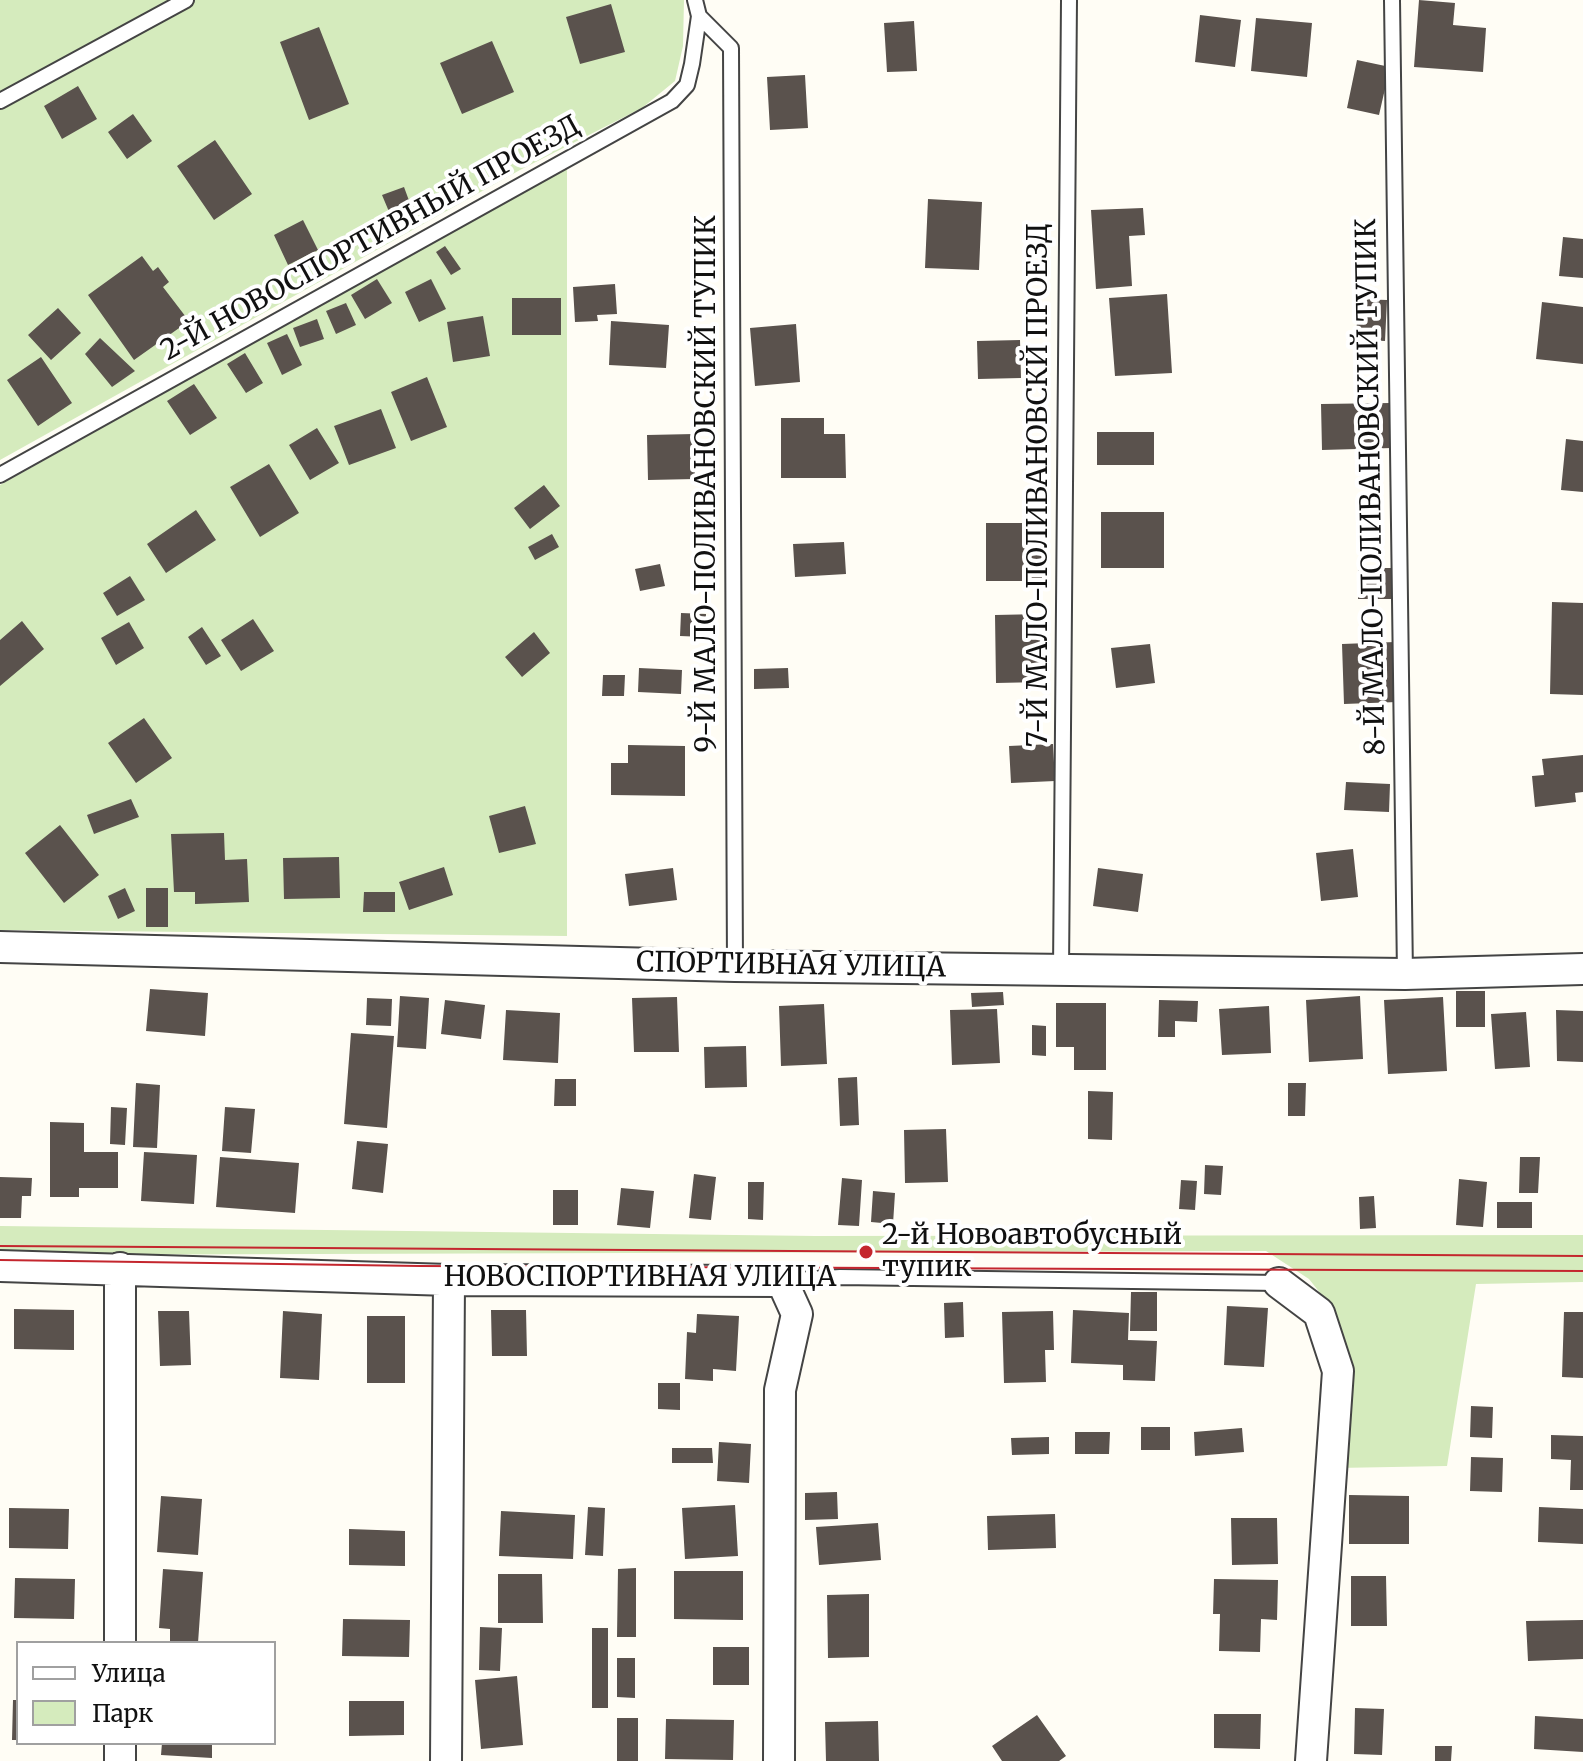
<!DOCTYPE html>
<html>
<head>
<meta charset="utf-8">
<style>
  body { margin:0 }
  #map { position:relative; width:1583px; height:1761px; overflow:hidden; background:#fffdf5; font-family:Merriweather,serif }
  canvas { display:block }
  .legend { position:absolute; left:16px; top:1641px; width:260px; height:104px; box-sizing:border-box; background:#fff; border:2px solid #a0a0a0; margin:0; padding:10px 14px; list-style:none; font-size:24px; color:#111 }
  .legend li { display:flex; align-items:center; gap:16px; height:40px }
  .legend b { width:40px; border:2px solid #a0a0a0 }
</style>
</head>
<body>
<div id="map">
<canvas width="1583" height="1761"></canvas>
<ul class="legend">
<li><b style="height:10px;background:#fff"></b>Улица</li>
<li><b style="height:22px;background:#d5ebbd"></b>Парк</li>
</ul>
</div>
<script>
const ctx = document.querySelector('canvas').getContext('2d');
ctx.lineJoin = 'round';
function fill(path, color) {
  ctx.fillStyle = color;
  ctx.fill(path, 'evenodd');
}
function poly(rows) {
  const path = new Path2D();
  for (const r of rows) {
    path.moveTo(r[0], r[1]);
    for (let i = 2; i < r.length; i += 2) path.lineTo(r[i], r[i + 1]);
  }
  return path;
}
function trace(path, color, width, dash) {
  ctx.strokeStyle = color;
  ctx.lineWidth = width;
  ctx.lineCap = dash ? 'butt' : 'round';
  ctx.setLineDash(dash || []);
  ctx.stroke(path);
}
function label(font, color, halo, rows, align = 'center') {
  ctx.font = font + ' Merriweather,serif';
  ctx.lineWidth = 8;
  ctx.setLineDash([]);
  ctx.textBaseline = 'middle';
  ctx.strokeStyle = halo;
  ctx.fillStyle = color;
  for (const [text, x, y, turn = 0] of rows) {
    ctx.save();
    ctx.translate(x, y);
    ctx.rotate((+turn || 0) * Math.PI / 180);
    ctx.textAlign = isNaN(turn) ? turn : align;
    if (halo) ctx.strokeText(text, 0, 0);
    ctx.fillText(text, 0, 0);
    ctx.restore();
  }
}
fill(poly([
  [0,0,684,0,683,46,675,81,642,108,520,170,0,460],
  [567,168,567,936,0,930,0,485],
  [0,1226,816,1236,1583,1235,1583,1282,1476,1284,1447,1466,1337,1468,1332,1308,1309,1279,1266,1251,0,1255]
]), '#d5ebbd');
fill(poly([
  [1419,0,1455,3,1453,25,1486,28,1483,72,1414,67],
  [611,4,625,52,580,64,566,17],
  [1200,15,1241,20,1235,67,1195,62],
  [1256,18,1312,23,1307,77,1251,71],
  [914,21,917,71,887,72,884,23],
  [319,27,349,104,309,120,280,42],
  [492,41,514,92,462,114,440,63],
  [1357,60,1390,67,1379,115,1347,108],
  [805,75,808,128,770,130,767,77],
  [78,86,97,119,62,139,44,106],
  [133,114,152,141,127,159,108,132],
  [215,140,252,194,214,220,177,166],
  [404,187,411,206,390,214,382,195],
  [928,199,982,202,979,270,925,268],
  [1143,208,1145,235,1129,236,1132,286,1096,289,1091,210],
  [303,220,318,250,288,265,274,235],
  [1563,237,1583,239,1583,278,1559,276],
  [445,246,461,269,451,275,436,252],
  [142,256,153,271,158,267,169,282,163,287,189,321,134,360,88,295],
  [377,279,392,303,365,319,351,295],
  [431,279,446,309,419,322,405,292],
  [615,284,617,314,597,315,598,321,575,322,573,287],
  [1167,294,1172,373,1115,376,1109,298],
  [512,298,561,298,561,335,512,335],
  [1358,299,1387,300,1385,341,1356,340],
  [1542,302,1583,307,1583,364,1536,359],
  [346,303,356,325,336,334,326,311],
  [58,308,81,333,51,360,28,335],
  [483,316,490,356,453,362,447,322],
  [317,319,324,339,300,347,293,328],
  [611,321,669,325,666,368,609,365],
  [796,324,800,382,755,386,750,328],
  [287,334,302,365,282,375,267,343],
  [100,338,135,371,112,387,85,354],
  [1020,340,1021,378,978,379,977,341],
  [245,353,263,383,246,393,227,364],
  [41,357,72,403,38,426,7,380],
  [427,377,447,427,411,441,391,392],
  [194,384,217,418,190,435,167,401],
  [1391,403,1392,448,1322,450,1321,404],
  [381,409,396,448,349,465,334,426],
  [781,418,824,418,824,434,845,434,846,478,781,478],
  [317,428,339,463,310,480,289,445],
  [1097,432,1154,432,1154,465,1097,465],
  [694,434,695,479,648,480,647,435],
  [1566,439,1583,441,1583,492,1561,490],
  [269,464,299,513,260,537,230,487],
  [544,485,560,506,530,529,514,508],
  [196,510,216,540,166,573,147,544],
  [1101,512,1164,512,1164,568,1101,568],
  [986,523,1042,523,1042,581,986,581],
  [552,534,559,547,535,560,528,547],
  [844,542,846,574,795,577,793,544],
  [660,564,665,586,640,591,635,569],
  [1358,568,1395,568,1396,599,1358,599],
  [130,576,145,600,117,616,103,593],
  [1552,602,1583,603,1583,695,1550,694],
  [681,613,706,614,705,637,680,636],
  [1042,614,1042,682,996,683,995,615],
  [253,619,274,651,241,671,221,640],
  [22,621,44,649,0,686,0,640],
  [129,622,144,648,116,665,101,638],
  [202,627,221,656,206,665,188,637],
  [534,632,550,653,522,677,505,657],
  [1395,642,1397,702,1344,704,1342,644],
  [1150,644,1155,683,1116,688,1111,648],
  [639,668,682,670,681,694,638,692],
  [788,668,789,688,754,689,754,669],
  [603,675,625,675,624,696,602,696],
  [144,718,172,758,136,783,108,743],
  [1053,744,1055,781,1011,783,1009,746],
  [628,745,685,746,685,796,611,795,611,763,628,763],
  [1583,755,1583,792,1575,793,1576,802,1535,807,1532,776,1544,775,1542,759],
  [1346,782,1390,784,1389,812,1344,810],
  [131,799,139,817,94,834,87,815],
  [525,806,536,844,499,853,489,816],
  [60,825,99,875,64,903,25,853],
  [224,833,225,860,247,859,249,902,195,904,195,892,174,892,171,834],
  [1353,849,1358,897,1321,901,1316,853],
  [339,857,340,898,284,899,283,858],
  [444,867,453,895,409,910,399,882],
  [673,868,677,900,629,906,625,874],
  [1098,868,1143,874,1138,912,1093,906],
  [125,888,135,911,118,919,108,896],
  [146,888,168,888,168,927,146,927],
  [364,892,395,892,395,912,363,912],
  [150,989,208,993,205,1036,146,1031],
  [1456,991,1485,991,1485,1027,1456,1027],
  [1003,992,1004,1005,972,1007,971,993],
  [400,996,429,998,426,1049,397,1047],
  [1360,996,1363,1059,1309,1062,1306,1000],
  [677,997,679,1052,634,1052,632,998],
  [1443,997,1447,1071,1388,1074,1384,1000],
  [367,998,392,999,391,1026,366,1025],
  [445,1000,485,1005,481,1039,441,1034],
  [1159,1000,1198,1001,1197,1022,1175,1021,1175,1037,1158,1037],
  [1056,1003,1106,1003,1106,1070,1074,1070,1074,1047,1056,1047],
  [824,1004,827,1064,781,1066,779,1006],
  [1269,1006,1271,1053,1222,1055,1219,1009],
  [997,1009,1000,1063,952,1065,950,1010],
  [506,1010,560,1013,558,1063,503,1060],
  [1556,1010,1583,1011,1583,1062,1557,1061],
  [1526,1012,1530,1067,1495,1069,1491,1014],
  [1032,1025,1046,1026,1046,1056,1032,1055],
  [351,1033,394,1036,387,1128,344,1124],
  [746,1046,747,1087,705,1088,704,1047],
  [857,1077,859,1125,840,1126,838,1078],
  [555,1079,576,1079,576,1106,554,1106],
  [136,1083,160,1085,157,1148,133,1147],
  [1288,1083,1306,1083,1305,1116,1288,1116],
  [1088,1091,1113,1092,1112,1140,1088,1139],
  [111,1107,127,1108,125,1145,110,1144],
  [225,1107,255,1109,251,1153,222,1151],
  [50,1122,84,1123,84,1152,118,1152,118,1188,79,1188,79,1197,50,1197],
  [946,1129,948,1182,905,1183,904,1130],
  [357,1141,388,1144,383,1193,352,1189],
  [144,1152,197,1155,194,1204,141,1201],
  [220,1157,299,1163,295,1213,216,1207],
  [1520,1157,1540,1157,1538,1193,1519,1193],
  [1205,1165,1223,1166,1221,1195,1204,1194],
  [694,1174,716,1177,711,1220,689,1218],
  [0,1177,32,1178,31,1196,22,1196,21,1218,0,1218],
  [842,1178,862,1180,859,1226,838,1225],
  [1459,1179,1487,1182,1483,1227,1456,1225],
  [1181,1180,1197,1181,1195,1210,1179,1209],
  [748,1182,764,1182,763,1220,748,1219],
  [621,1188,654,1191,650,1228,617,1225],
  [553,1190,578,1190,578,1225,553,1225],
  [873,1191,895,1193,893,1224,871,1222],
  [1374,1196,1376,1228,1360,1229,1359,1197],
  [1497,1202,1532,1202,1532,1228,1497,1228],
  [1131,1292,1157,1292,1157,1331,1130,1331],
  [963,1302,964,1337,945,1338,944,1303],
  [1227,1306,1268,1308,1264,1367,1224,1365],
  [14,1309,74,1310,74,1350,14,1349],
  [491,1310,526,1310,527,1356,492,1356],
  [1073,1310,1129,1313,1128,1340,1157,1341,1155,1381,1123,1380,1123,1365,1071,1363],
  [158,1311,189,1311,191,1365,160,1366],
  [283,1311,322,1314,319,1380,280,1378],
  [1053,1311,1054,1350,1045,1350,1046,1382,1004,1383,1002,1312],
  [1564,1312,1583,1312,1583,1378,1562,1377],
  [697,1314,739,1316,736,1371,713,1369,713,1381,685,1379,687,1332,696,1333],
  [367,1316,405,1316,405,1383,367,1383],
  [658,1383,680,1383,680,1410,658,1409],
  [1471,1406,1493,1407,1492,1438,1470,1437],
  [1141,1427,1170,1427,1170,1450,1141,1450],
  [1242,1428,1244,1452,1195,1456,1194,1432],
  [1075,1432,1110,1432,1109,1454,1075,1454],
  [1551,1435,1583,1436,1583,1490,1570,1490,1571,1460,1551,1459],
  [1049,1437,1049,1454,1012,1455,1011,1438],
  [719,1442,751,1444,749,1483,717,1481],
  [672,1448,712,1448,713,1463,672,1463],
  [1471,1457,1503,1458,1502,1492,1470,1491],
  [837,1492,838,1519,805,1520,805,1493],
  [1349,1495,1409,1496,1409,1544,1349,1544],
  [161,1496,202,1499,198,1555,157,1552],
  [735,1505,738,1556,685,1559,682,1508],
  [588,1507,605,1508,603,1556,585,1555],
  [1539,1507,1583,1509,1583,1544,1538,1542],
  [9,1508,69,1509,68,1549,9,1548],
  [501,1511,575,1515,573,1559,499,1556],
  [1055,1514,1056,1548,988,1550,987,1516],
  [1231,1518,1277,1518,1278,1564,1232,1565],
  [878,1523,881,1560,819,1565,816,1527],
  [349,1529,405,1531,405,1566,349,1565],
  [636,1568,636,1637,617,1637,618,1569],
  [163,1569,203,1572,198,1643,170,1643,170,1629,159,1628],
  [674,1571,743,1571,743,1620,674,1619],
  [498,1574,542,1574,543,1623,498,1623],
  [1351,1576,1386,1576,1387,1626,1351,1626],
  [15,1578,75,1579,74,1619,14,1618],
  [1214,1579,1278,1580,1277,1620,1261,1619,1260,1652,1219,1651,1220,1614,1213,1614],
  [869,1594,869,1657,828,1658,827,1595],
  [343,1619,410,1620,409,1657,342,1656],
  [1583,1620,1583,1659,1528,1661,1526,1621],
  [480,1627,502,1628,500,1671,479,1670],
  [592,1628,608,1628,608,1708,592,1708],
  [713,1647,749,1647,749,1685,713,1685],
  [617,1658,635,1658,635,1698,617,1697],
  [517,1676,523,1745,481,1749,475,1680],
  [13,1700,18,1700,18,1740,12,1740],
  [349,1701,404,1701,404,1735,349,1736],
  [1355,1708,1384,1709,1382,1755,1354,1754],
  [1214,1714,1261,1714,1260,1749,1214,1748],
  [1037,1715,1066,1756,1059,1761,1002,1761,992,1746],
  [1535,1716,1583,1719,1583,1752,1534,1749],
  [617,1718,638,1718,638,1761,617,1761],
  [666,1719,734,1720,733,1760,665,1759],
  [878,1721,879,1761,826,1761,825,1722],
  [162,1743,212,1743,212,1758,161,1755],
  [1435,1746,1452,1746,1451,1761,1435,1761]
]), '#5a524d');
const service = poly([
  [1392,0,1405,974],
  [699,16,731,48,735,966],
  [0,101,186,0],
  [0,475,672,101,687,85,692,64,699,16,695,0],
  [1061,970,1069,0],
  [782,1281,840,1277,1279,1283]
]);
const minor = poly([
  [0,947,735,966,1405,974,1583,969],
  [0,1266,449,1280,782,1281,797,1314,780,1390,779,1761],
  [120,1268,120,1643],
  [1279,1283,1319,1313,1338,1371,1311,1761],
  [120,1743,120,1761],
  [446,1761,449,1280]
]);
trace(service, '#444', 18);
trace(minor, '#444', 34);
trace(service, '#fff', 14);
trace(minor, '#fff', 30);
trace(poly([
  [0,1246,1583,1256],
  [0,1260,420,1266,1583,1271]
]), '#c4262e', 2);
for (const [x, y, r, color] of [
  [866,1252,8,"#c4262e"]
]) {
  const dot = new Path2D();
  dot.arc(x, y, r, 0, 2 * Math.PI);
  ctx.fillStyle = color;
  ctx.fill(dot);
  trace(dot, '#fff', 3);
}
label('28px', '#111', '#fff', [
  ["2-Й НОВОСПОРТИВНЫЙ ПРОЕЗД",371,239,-29],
  ["9-Й МАЛО-ПОЛИВАНОВСКИЙ ТУПИК",707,484,-90],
  ["7-Й МАЛО-ПОЛИВАНОВСКЙ ПРОЕЗД",1039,485,-90],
  ["8-Й МАЛО-ПОЛИВАНОВСКИЙ ТУПИК",1372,487,-91],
  ["СПОРТИВНАЯ УЛИЦА",791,966,1],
  ["НОВОСПОРТИВНАЯ УЛИЦА",640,1278]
]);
label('28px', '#111', '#fff', [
  ["2-й Новоавтобусный",882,1236],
  ["тупик",882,1268]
], 'left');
</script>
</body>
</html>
